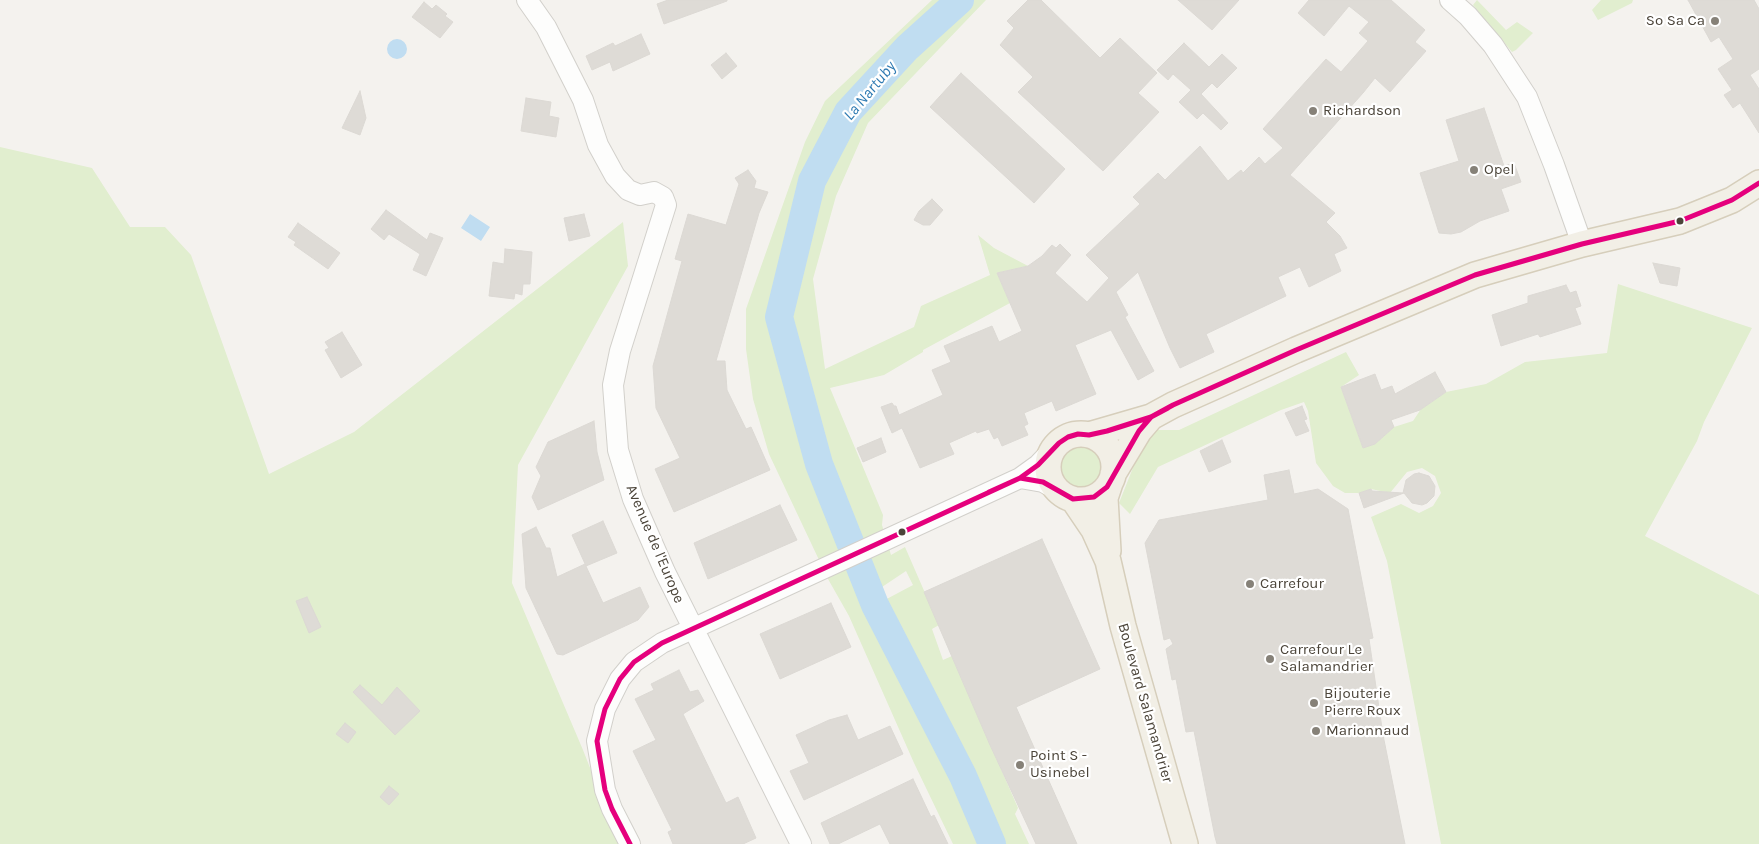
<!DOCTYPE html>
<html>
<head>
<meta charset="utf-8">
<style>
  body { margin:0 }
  canvas { display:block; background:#f4f2ee }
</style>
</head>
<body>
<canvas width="1759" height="844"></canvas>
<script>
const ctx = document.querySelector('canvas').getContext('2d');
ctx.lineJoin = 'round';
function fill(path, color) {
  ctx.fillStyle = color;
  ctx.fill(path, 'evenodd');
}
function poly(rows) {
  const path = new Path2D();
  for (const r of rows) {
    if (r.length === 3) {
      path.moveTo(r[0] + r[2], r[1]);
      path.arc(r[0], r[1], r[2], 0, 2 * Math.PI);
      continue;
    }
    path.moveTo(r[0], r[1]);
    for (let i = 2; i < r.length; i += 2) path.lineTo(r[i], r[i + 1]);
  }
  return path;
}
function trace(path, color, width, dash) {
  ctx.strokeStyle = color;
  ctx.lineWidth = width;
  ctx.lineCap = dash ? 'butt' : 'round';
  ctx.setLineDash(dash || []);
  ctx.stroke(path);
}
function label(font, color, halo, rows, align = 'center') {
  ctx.font = font + ' Karla,sans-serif';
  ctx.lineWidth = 4.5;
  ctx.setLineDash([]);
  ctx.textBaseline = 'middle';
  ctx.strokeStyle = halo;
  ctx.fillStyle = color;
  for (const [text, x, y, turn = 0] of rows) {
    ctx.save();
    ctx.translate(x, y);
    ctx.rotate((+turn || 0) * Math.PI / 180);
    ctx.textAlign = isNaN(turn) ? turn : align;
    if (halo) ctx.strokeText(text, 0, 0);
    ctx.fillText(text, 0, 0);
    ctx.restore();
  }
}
fill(poly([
  [932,0,986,0,868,123,836,196,813,279,825,369,914,327,921,306,990,275,978,235,994,248,1028,266,997,273,1010,303,923,350,923,352,884,375,830,388,883,515,882,525,891,555,905,547,939,625,932,629,943,660,952,656,1018,808,1015,814,1029,844,953,844,914,763,849,616,828,579,769,454,753,399,746,349,746,309,805,142,825,101],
  [906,571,913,585,881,602,876,591],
  [1477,0,1506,30,1517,22,1533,33,1516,50,1512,52,1473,5],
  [1601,0,1633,0,1632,3,1598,20,1592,10],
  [0,147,92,168,130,227,165,227,191,255,269,474,354,432,623,222,628,266,518,465,512,583,583,750,620,844,0,844],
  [1618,284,1752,328,1704,422,1697,441,1645,536,1759,595,1759,844,1441,844,1387,561,1371,517,1401,504,1419,513,1433,506,1441,493,1435,476,1422,468,1407,472,1390,493,1371,489,1359,493,1345,493,1333,486,1316,463,1308,411,1304,402,1281,410,1158,467,1130,514,1119,503,1140,450,1156,430,1179,430,1346,352,1359,375,1341,387,1363,448,1375,444,1394,427,1413,421,1421,409,1446,392,1486,384,1525,362,1607,353],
  [1081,467,21]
]), '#e1eecf');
fill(poly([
  [397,49,10],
  [470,214,490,227,481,241,461,228]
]), '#c0ddf1');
trace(poly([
  [960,0,907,48,848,112,812,181,779,317,819,464,875,605,963,776,992,844]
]), '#c0ddf1', 28);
const building = poly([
  [668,0,727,0,727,1,664,24,657,4,668,0],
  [1028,0,1041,0,1100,58,1120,38,1157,73,1138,93,1159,112,1103,171,1018,92,1033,77,1000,45,1014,28,1007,21,1028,0],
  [1178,0,1239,0,1212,30,1178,0],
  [1309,0,1391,0,1425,30,1415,42,1426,51,1390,92,1375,78,1363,93,1290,175,1335,213,1326,222,1340,236,1347,248,1334,254,1341,271,1309,287,1300,267,1278,277,1286,296,1206,334,1214,352,1180,368,1170,348,1138,272,1116,292,1128,315,1125,317,1154,371,1138,380,1111,330,1075,345,1096,394,1056,411,1052,401,1024,413,1028,424,1024,426,1028,435,1002,446,998,437,994,439,989,429,977,433,976,431,949,443,954,454,920,468,902,428,892,433,881,407,892,403,894,406,896,406,899,415,943,395,932,370,951,362,944,346,992,326,999,342,1022,331,997,273,1028,266,1042,256,1052,245,1056,248,1060,244,1071,255,1055,273,1087,302,1109,278,1086,255,1140,204,1133,197,1158,173,1165,180,1200,146,1228,181,1241,170,1243,173,1259,157,1265,164,1283,148,1263,129,1326,59,1341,72,1368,41,1359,33,1369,22,1349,6,1324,36,1298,13,1309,0],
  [1688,0,1754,0,1759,9,1759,69,1750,75,1759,89,1759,133,1740,103,1733,108,1724,95,1732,90,1718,69,1733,59,1719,37,1711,42,1688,0],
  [424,2,432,9,436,5,447,14,445,16,453,22,440,38,412,17,424,2],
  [641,34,650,54,613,71,610,62,592,70,586,56,613,43,615,46,641,34],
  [1184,43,1209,67,1222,54,1237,68,1217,88,1212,83,1201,94,1228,123,1221,130,1203,113,1197,119,1179,102,1191,90,1173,74,1168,80,1157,70,1184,43],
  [726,53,737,66,722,79,711,65,726,53],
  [961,73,1065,169,1034,203,930,107,961,73],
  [360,91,366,118,360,135,342,128,360,91],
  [526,98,551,102,549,116,559,118,556,137,521,131,526,98],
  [1484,108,1504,166,1514,163,1521,182,1501,189,1509,211,1480,221,1461,232,1451,234,1439,233,1420,173,1459,161,1446,120,1484,108],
  [748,170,756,181,754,188,768,192,759,213,716,361,725,361,727,390,746,429,751,427,770,470,674,512,655,469,680,458,656,408,653,366,682,261,675,259,688,214,726,225,739,184,735,178,748,170],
  [932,199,943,210,930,225,923,225,914,220,919,211,932,199],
  [386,210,427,240,430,233,443,238,426,276,413,270,420,254,389,234,384,240,371,229,386,210],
  [584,214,590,236,569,241,564,218,584,214],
  [298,223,340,253,328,269,294,245,296,242,288,237,298,223],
  [505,249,532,252,530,284,523,284,522,295,515,293,514,299,489,296,493,262,504,264,505,249],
  [1653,263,1680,268,1677,286,1660,283,1653,263],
  [1566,285,1570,293,1576,291,1581,306,1575,308,1581,324,1540,337,1538,334,1501,346,1492,315,1528,303,1528,296,1566,285],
  [342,332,362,365,341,378,325,350,329,348,325,342,342,332],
  [1435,372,1446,392,1420,410,1391,420,1394,427,1375,444,1363,448,1341,387,1375,374,1381,390,1392,386,1395,394,1435,372],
  [1302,406,1307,419,1304,420,1309,431,1296,436,1285,413,1302,406],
  [594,421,597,452,604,480,538,510,532,497,541,476,536,467,548,442,594,421],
  [881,438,886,452,863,462,857,448,881,438],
  [1222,440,1231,462,1209,472,1200,451,1222,440],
  [1289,470,1294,494,1318,489,1348,509,1373,638,1369,639,1383,735,1405,844,1217,844,1215,837,1194,731,1186,732,1176,679,1172,680,1166,649,1173,644,1170,638,1164,640,1145,543,1159,520,1268,500,1264,475,1289,470],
  [1419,473,1429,476,1435,486,1434,496,1427,503,1422,505,1412,503,1404,493,1364,508,1359,493,1371,489,1372,491,1403,493,1406,480,1414,474,1419,473],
  [780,505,797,540,708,579,694,543,780,505],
  [603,521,617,553,586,566,572,535,603,521],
  [536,527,546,548,550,548,557,577,585,564,603,603,640,587,649,607,638,620,563,655,557,654,526,588,522,534,536,527],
  [1042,539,1100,669,1016,707,1077,844,1036,844,990,745,924,592,1042,539],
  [307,597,321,627,309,633,296,601,307,597],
  [831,603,851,647,780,679,760,634,831,603],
  [679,670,690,692,698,690,704,701,683,714,726,803,738,797,756,838,743,844,673,844,668,832,672,830,633,751,656,740,635,699,654,690,651,684,679,670],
  [360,685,382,705,397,687,420,711,395,735,353,692,360,685],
  [847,715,858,740,890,726,903,754,804,800,790,771,809,763,796,735,829,720,847,715],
  [345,723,356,732,348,743,336,734,345,723],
  [913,779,931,817,934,815,948,844,890,844,880,824,838,844,830,844,821,823,913,779],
  [389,786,399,794,389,805,380,797,389,786]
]);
fill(building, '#dedbd6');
trace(building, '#dcd9d4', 1);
const minor = poly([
  [527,0,546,27,583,100,598,145,615,176,628,190,640,195,654,192,663,197,666,205,620,351,613,385,618,450,633,499,665,572,801,844],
  [1450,0,1468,16,1493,45,1527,97,1554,165,1582,244],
  [1020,478,1043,482,1059,491],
  [630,844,612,809,605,790,597,741,605,709,620,679,634,662,662,643,1020,478,1038,465,1055,447]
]);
const major = poly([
  [1081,467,33],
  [1089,435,1151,417,1173,405,1296,350,1475,275,1582,244,1680,221,1732,200,1759,183],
  [1113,474,1139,431,1151,417],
  [1073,499,1094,530,1108,561,1123,626,1185,844],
  [1108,551,1105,498,1110,483]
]);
trace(minor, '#d2d0cb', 22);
trace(major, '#d6cebb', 28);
trace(minor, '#fdfdfc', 20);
trace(major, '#f2efe6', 25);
trace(poly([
  [989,492,1020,478,1038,465,1059,443,1068,437,1078,434,1089,435,1107,431,1151,417,1168,408],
  [630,844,612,809,605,790,597,741,605,709,620,679,634,662,662,643,1020,478,1043,482,1073,499,1094,497,1107,487,1139,431,1151,417,1173,405,1296,350,1475,275,1582,244,1680,221,1732,200,1759,183]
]), '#e5007d', 5);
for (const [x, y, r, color] of [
  [1715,21,5,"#868178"],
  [1313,111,5,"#868178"],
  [1474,170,5,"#868178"],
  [1680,221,4.5,"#4b4439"],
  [902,532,4.5,"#4b4439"],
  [1250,584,5,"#868178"],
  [1270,659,5,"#868178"],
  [1314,703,5,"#868178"],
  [1316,731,5,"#868178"],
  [1020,765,5,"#868178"]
]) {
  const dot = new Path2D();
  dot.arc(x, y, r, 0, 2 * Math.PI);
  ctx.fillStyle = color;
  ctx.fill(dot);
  trace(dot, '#fff', 2);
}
label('15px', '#4b4439', '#fff', [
  ["So Sa Ca",1705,21,"right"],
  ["Richardson",1323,111],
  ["Opel",1484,170],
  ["Carrefour",1260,584],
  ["Carrefour Le",1280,650],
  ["Salamandrier",1280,667],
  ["Bijouterie",1324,694],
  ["Pierre Roux",1324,711],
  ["Marionnaud",1326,731],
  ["Point S -",1030,756],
  ["Usinebel",1030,773]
], 'left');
label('15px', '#4b4439', '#fff', [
  ["Avenue de l'Europe",655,544,67],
  ["Boulevard Salamandrier",1145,703,74]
]);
label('italic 16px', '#2e7ab2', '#fff', [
  ["La Nartuby",870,91,-50]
]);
</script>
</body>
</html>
